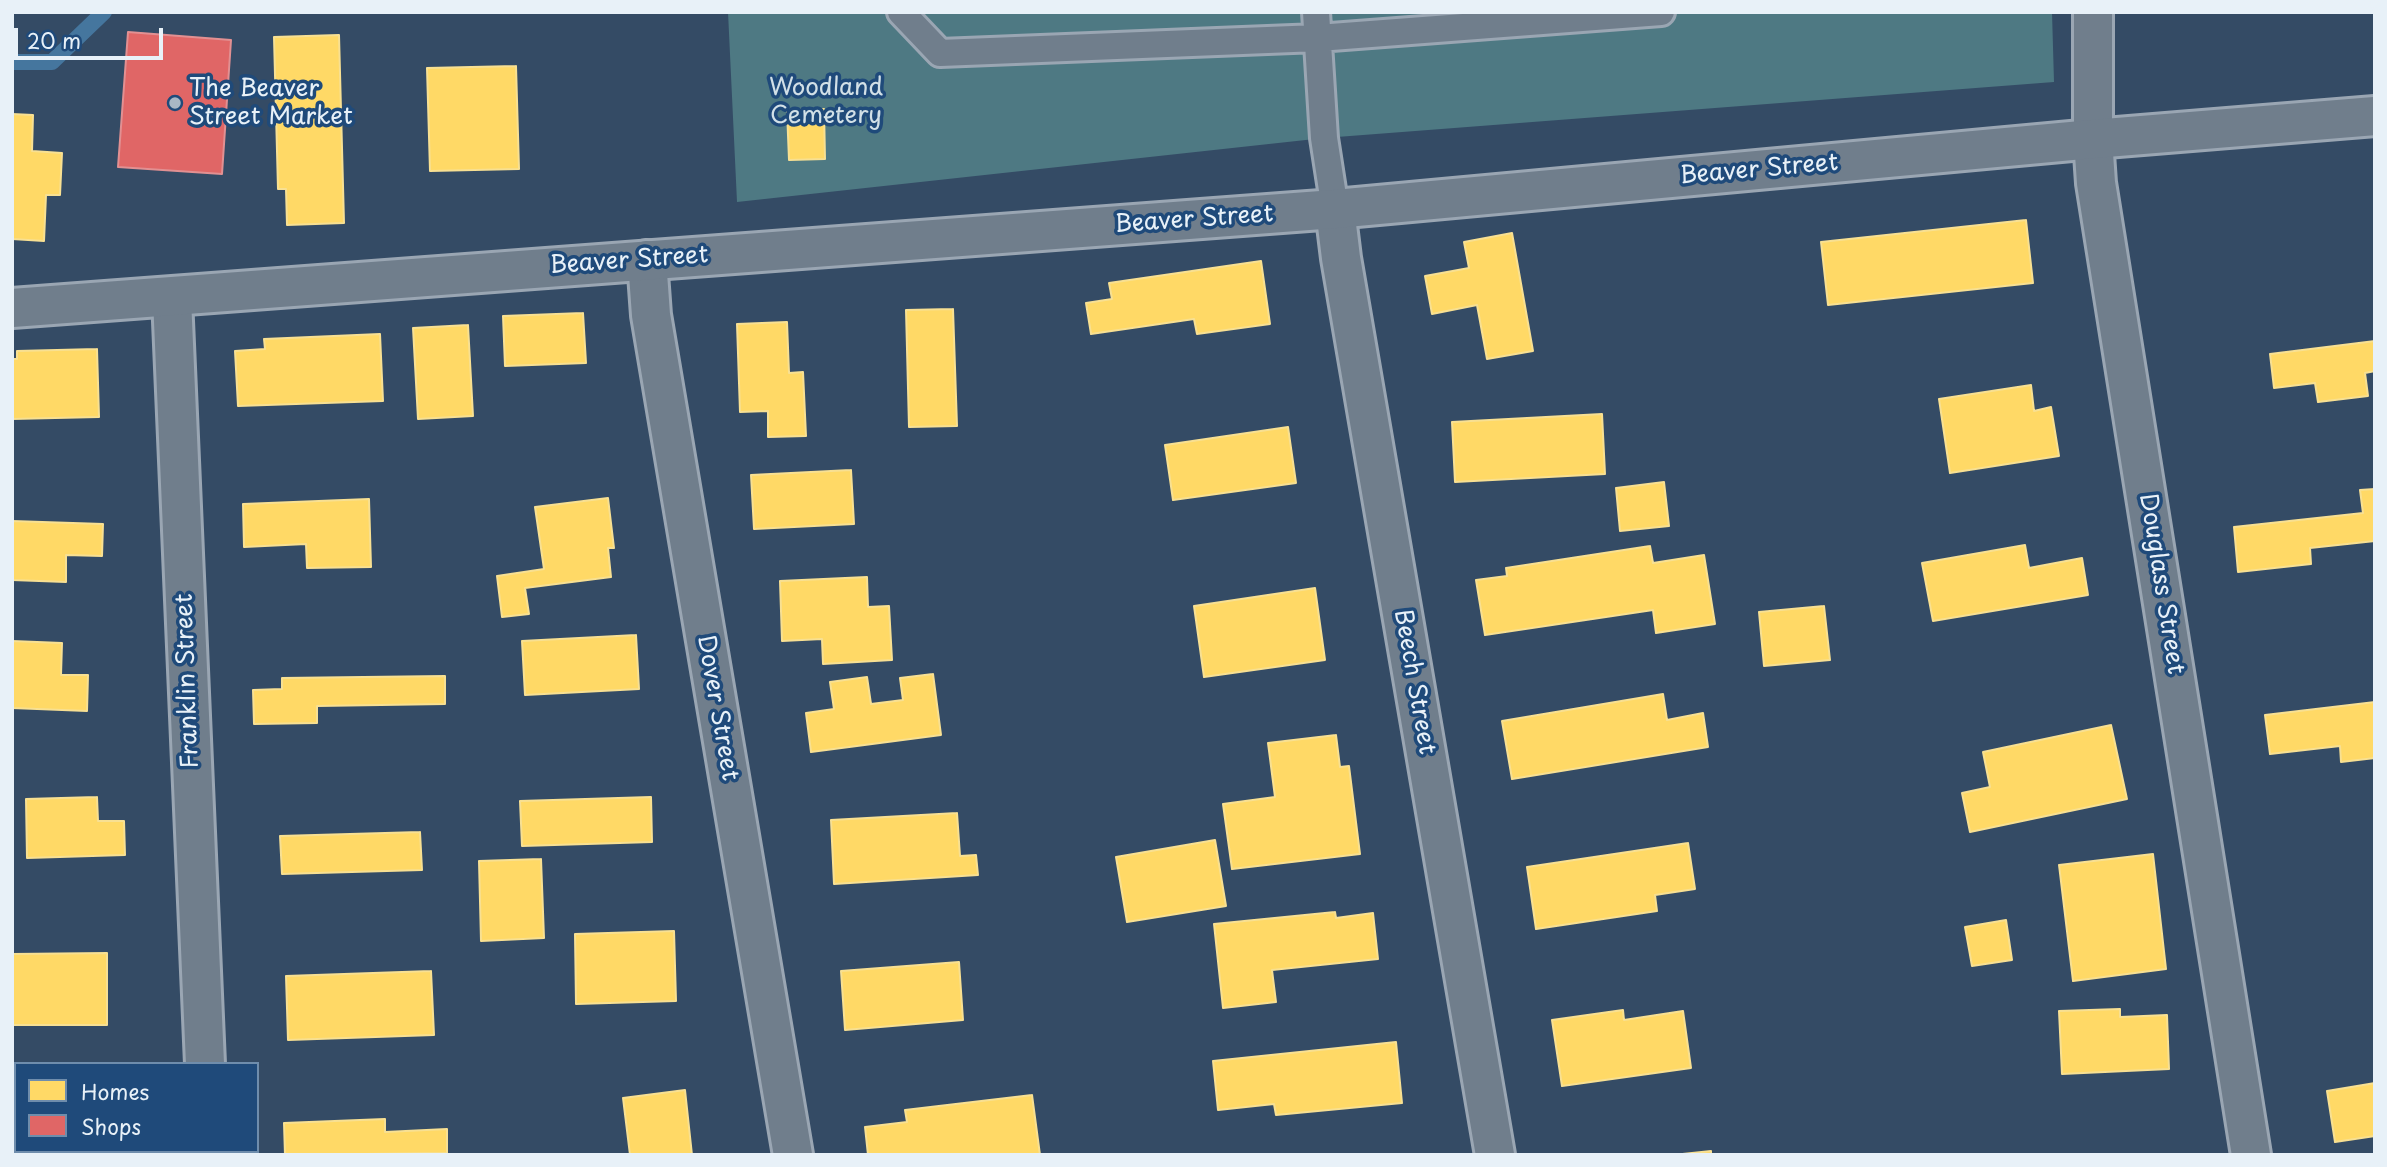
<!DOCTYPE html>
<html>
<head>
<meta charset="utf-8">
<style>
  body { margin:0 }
  #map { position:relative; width:2387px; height:1167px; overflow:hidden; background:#344b65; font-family:"Playpen Sans",sans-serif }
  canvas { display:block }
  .frame { position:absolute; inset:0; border:14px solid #e8f1f8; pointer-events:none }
  .legend { position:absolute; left:14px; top:1062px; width:245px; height:91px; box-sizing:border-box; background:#1f4a7a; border:2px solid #6f8dac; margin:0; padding:9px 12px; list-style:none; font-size:21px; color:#e8f1f8 }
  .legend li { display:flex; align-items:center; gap:14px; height:35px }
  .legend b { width:35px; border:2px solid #6f8dac }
  .scale { position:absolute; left:14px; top:28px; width:149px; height:32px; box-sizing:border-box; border:4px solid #e8f1f8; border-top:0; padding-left:9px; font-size:21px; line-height:24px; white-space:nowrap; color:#e8f1f8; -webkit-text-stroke:5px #1f4a7a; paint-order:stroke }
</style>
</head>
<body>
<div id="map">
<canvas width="2387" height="1167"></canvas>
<div class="frame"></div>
<ul class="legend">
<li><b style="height:19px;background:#ffd966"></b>Homes</li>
<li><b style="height:19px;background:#e06666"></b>Shops</li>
</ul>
<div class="scale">20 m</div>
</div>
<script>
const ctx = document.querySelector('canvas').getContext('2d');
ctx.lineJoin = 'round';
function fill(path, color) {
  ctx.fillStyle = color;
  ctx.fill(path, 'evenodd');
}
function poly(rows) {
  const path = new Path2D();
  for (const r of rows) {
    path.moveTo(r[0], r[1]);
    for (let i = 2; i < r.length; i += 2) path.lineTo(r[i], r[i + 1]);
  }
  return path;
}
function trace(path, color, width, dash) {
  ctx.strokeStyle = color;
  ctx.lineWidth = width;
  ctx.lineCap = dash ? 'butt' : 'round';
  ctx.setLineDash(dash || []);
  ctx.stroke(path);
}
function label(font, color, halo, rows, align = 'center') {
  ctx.font = font + ' "Playpen Sans",sans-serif';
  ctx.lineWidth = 7;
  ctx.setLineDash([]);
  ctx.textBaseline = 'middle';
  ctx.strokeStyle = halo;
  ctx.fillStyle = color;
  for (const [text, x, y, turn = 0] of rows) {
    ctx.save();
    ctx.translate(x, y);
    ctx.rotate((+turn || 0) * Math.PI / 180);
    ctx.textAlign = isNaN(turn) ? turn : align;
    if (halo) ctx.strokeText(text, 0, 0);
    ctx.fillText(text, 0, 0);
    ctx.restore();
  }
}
fill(poly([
  [728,12,2052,12,2054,82,1324,138,737,202]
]), '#4e7983');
const homes = poly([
  [339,35,344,223,287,225,286,189,278,189,274,37,339,35],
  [516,66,519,169,430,171,427,68,516,66],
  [824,109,825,159,789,160,787,110,824,109],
  [12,114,33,115,32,151,62,153,60,195,46,195,44,241,12,239,12,114],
  [2026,220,2033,283,1828,305,1821,242,2026,220],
  [1512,233,1533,351,1487,359,1477,305,1432,314,1425,276,1469,268,1464,242,1512,233],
  [1261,261,1270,324,1197,334,1194,319,1091,334,1086,303,1112,299,1109,283,1261,261],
  [953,309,957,426,909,427,906,310,953,309],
  [583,313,586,363,505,366,503,316,583,313],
  [787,322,789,373,803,372,806,436,768,437,768,411,740,412,737,324,787,322],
  [468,325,473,416,418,419,413,328,468,325],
  [380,334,383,401,238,406,235,351,265,349,264,339,380,334],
  [2375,341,2375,371,2365,373,2368,396,2318,402,2315,383,2274,388,2270,354,2375,341],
  [97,349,99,417,12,419,12,359,17,359,17,351,97,349],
  [2031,385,2034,411,2051,407,2059,456,1950,473,1939,399,2031,385],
  [1602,414,1605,474,1455,482,1452,422,1602,414],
  [1288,427,1296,483,1173,500,1165,445,1288,427],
  [851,470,854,524,754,529,751,475,851,470],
  [1664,482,1669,526,1620,531,1616,488,1664,482],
  [2375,489,2375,541,2310,548,2311,564,2238,572,2234,527,2363,513,2360,490,2375,489],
  [608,498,614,548,608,548,611,577,525,588,529,614,502,617,497,576,544,569,535,507,608,498],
  [369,499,371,567,307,568,306,544,244,547,243,504,369,499],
  [12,521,103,524,102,556,66,555,66,582,12,580,12,521],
  [2025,545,2029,568,2082,558,2088,595,1933,621,1922,563,2025,545],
  [1650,546,1653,563,1704,555,1715,624,1656,633,1653,610,1485,635,1476,580,1507,576,1506,568,1650,546],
  [867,577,868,607,889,606,892,660,823,664,822,639,782,641,780,581,867,577],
  [1315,588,1325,660,1204,677,1194,606,1315,588],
  [1824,606,1830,660,1764,666,1759,612,1824,606],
  [636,635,639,689,525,695,522,641,636,635],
  [12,641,62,643,61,675,88,675,87,711,12,708,12,641],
  [933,674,941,735,811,752,806,713,834,709,830,682,867,677,871,704,903,700,900,678,933,674],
  [445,676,445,704,317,706,317,723,254,724,253,690,282,689,282,678,445,676],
  [1663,694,1667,720,1703,713,1708,747,1512,779,1502,721,1663,694],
  [2375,702,2375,758,2341,762,2340,746,2270,754,2265,715,2375,702],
  [2111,725,2127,799,1970,832,1962,793,1990,787,1983,752,2111,725],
  [1336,735,1340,767,1349,766,1360,854,1232,869,1223,804,1275,797,1268,743,1336,735],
  [97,797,98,821,124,821,125,855,27,858,26,799,97,797],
  [651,797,652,842,522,846,520,801,651,797],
  [957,813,960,856,976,855,978,875,834,884,831,820,957,813],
  [420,832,422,870,282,874,280,836,420,832],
  [1215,840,1226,906,1127,922,1116,857,1215,840],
  [1688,843,1695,889,1655,895,1657,911,1536,929,1527,867,1688,843],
  [2153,854,2166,969,2073,981,2059,865,2153,854],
  [541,859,544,938,481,941,479,861,541,859],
  [1335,912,1336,918,1373,913,1378,959,1272,970,1276,1002,1223,1008,1214,924,1335,912],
  [2006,920,2012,960,1972,966,1965,927,2006,920],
  [674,931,676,1001,576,1004,575,934,674,931],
  [107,953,107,1025,12,1025,12,954,107,953],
  [959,962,963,1020,845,1030,841,971,959,962],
  [431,971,434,1035,288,1040,286,976,431,971],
  [2120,1009,2120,1017,2167,1015,2169,1069,2062,1074,2059,1011,2120,1009],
  [1623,1010,1624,1020,1683,1011,1691,1068,1562,1086,1552,1020,1623,1010],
  [1396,1042,1402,1103,1276,1115,1274,1104,1218,1110,1213,1061,1396,1042],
  [2375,1083,2375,1136,2335,1142,2327,1091,2375,1083],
  [685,1090,692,1155,630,1155,623,1098,685,1090],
  [1032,1095,1040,1155,868,1155,865,1127,907,1122,905,1110,1032,1095],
  [385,1119,385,1132,447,1129,447,1153,285,1155,284,1123,385,1119],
  [1711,1151,1711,1155,1673,1155,1711,1151]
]);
fill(homes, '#ffd966');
trace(homes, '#f8e092', 2);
const shops = poly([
  [128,32,231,40,222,174,118,167,128,32]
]);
fill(shops, '#e06666');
trace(shops, '#e29092', 2);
trace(poly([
  [12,62,52,62,104,12]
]), '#45769e', 16);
const service = poly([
  [901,12,940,53,1318,38,1661,12],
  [1316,12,1324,138,1335,209]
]);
const minor = poly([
  [2093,12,2093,139,2096,183,2251,1155],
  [1335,209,1341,258,1495,1155],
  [647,260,651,315,793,1155],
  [172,298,205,1064],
  [209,1151,209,1155]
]);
const tertiary = poly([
  [12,308,1335,209,2093,139,2375,116]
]);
trace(service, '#9aa6b3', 32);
trace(minor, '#9aa6b3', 44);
trace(tertiary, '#9aa6b3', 44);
trace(service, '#707e8c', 26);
trace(minor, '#707e8c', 38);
trace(tertiary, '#707e8c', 38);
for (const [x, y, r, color] of [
  [175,103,7,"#a9b7c5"]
]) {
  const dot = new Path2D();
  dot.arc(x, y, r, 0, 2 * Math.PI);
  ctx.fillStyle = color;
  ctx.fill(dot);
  trace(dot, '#1f4a7a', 2.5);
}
label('24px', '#d2e0e7', '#1f4a7a', [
  ["Woodland",826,88],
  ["Cemetery",826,116]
]);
label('24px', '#e8f1f8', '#1f4a7a', [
  ["The Beaver",189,89],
  ["Street Market",189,117]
], 'left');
label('24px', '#e8f1f8', '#1f4a7a', [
  ["Beaver Street",1759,170,-5],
  ["Beaver Street",1194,220,-4],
  ["Beaver Street",629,261,-4],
  ["Douglass Street",2161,584,81],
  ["Franklin Street",188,681,-92],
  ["Beech Street",1414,682,80],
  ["Dover Street",717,708,80]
]);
</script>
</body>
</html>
